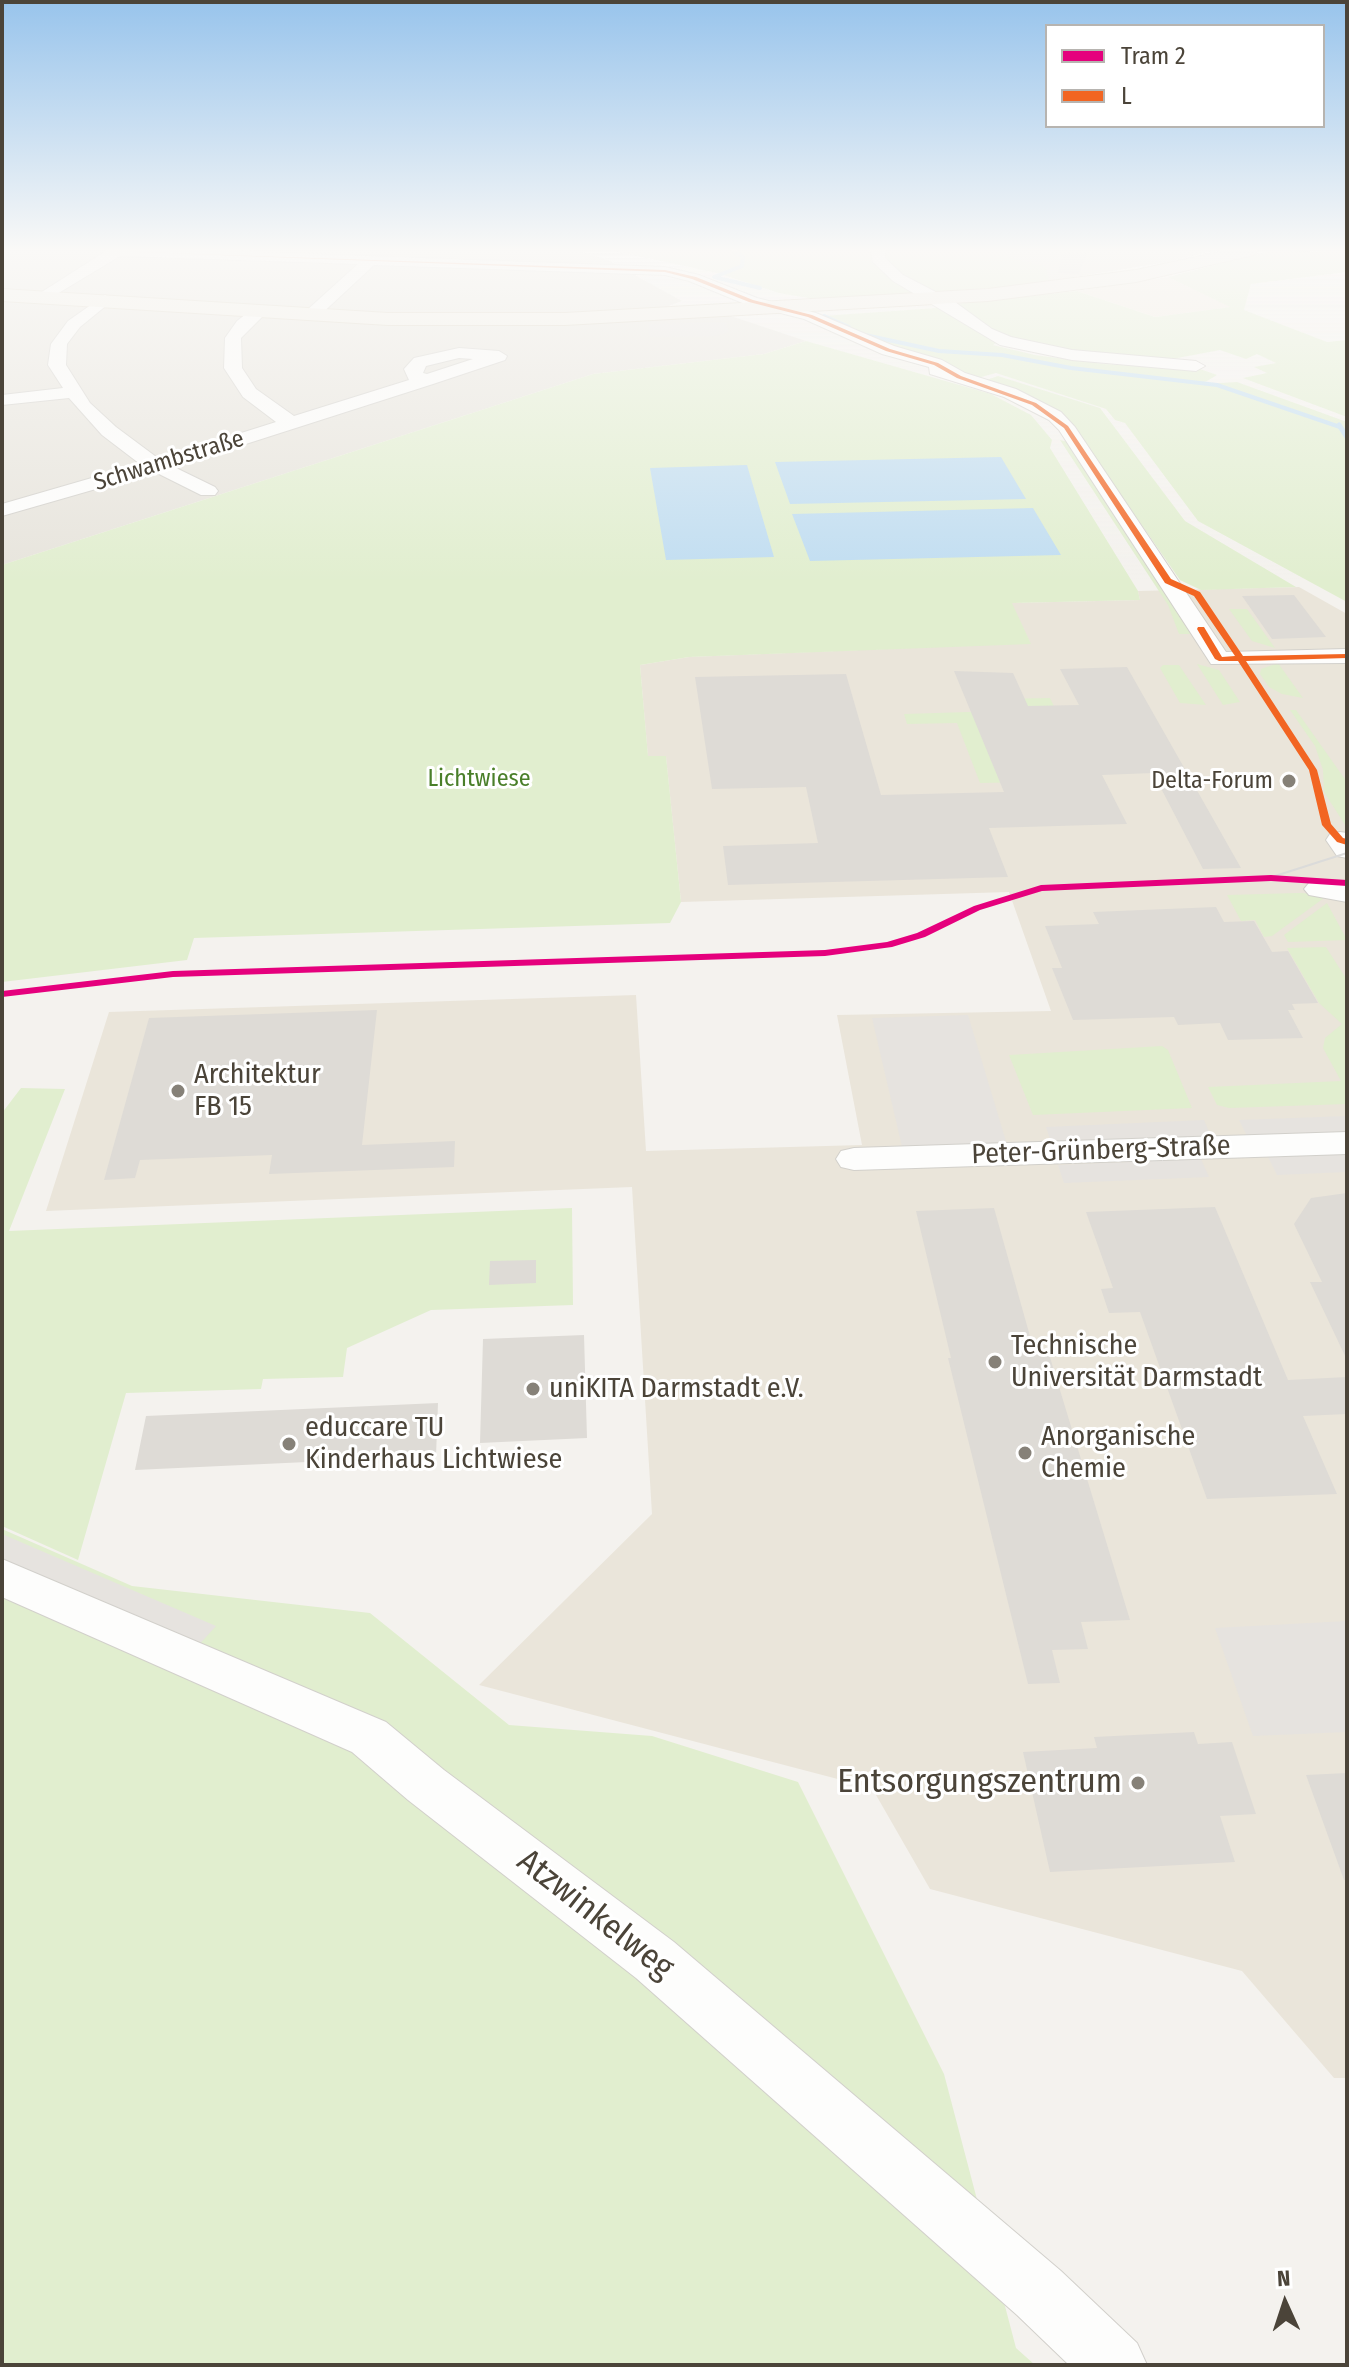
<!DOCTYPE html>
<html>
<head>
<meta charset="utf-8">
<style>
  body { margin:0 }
  #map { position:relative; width:1349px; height:2367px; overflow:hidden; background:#f4f2ee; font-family:"Fira Sans Condensed",sans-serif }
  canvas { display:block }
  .frame { position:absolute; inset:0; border:4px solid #4b4439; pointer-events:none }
  .legend { position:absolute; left:1045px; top:24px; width:280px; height:104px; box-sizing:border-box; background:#fff; border:2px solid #b7b4b0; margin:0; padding:10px 14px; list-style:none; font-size:24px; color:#4b4439 }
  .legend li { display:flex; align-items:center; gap:16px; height:40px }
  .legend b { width:40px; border:2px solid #b7b4b0 }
  .north { position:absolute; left:1245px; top:2263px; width:80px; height:80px; -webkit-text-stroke:6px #fff; paint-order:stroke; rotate:357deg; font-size:22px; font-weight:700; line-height:32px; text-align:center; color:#4b4439 }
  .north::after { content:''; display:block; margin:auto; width:28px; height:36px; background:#4b4439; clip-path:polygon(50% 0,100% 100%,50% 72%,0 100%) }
</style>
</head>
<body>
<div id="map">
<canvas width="1349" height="2367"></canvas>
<div class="frame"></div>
<ul class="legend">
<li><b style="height:10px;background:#e5007d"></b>Tram 2</li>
<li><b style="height:10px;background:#f26522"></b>L</li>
</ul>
<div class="north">N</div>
</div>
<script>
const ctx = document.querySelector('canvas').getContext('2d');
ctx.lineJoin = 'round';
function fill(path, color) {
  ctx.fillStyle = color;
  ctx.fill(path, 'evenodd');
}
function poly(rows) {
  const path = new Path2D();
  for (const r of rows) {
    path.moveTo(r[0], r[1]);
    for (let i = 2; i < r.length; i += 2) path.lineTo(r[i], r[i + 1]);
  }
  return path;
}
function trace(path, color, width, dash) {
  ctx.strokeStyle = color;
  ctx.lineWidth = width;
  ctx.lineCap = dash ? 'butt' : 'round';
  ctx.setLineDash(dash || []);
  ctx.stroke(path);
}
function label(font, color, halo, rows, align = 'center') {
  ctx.font = font + ' "Fira Sans Condensed",sans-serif';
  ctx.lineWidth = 6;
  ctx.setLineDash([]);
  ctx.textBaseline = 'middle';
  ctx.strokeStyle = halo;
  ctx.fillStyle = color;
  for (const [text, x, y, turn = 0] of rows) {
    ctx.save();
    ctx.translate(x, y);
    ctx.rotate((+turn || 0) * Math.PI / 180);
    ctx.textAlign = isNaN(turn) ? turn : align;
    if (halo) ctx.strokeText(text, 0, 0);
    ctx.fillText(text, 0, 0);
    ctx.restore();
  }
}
fill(poly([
  [2,251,579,251,608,260,682,301,657,310,523,316,417,316,2,291],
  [2,298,437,325,731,316,806,341,764,354,593,374,2,565]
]), '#e7e4dc');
fill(poly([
  [1168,277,1231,307,1155,317,1077,291]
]), '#f3ebdf');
fill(poly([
  [866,251,1212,251,1168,262,1055,280,938,291],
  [1299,587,1347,614,1347,2078,1334,2078,1242,1971,930,1889,872,1788,479,1685,652,1514,632,1187,46,1211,109,1012,636,995,646,1151,862,1145,837,1015,1051,1011,1009,892,681,902,666,757,648,757,640,665,689,657,1030,643,1011,603,1140,600,1138,591]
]), '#eae5da');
fill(poly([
  [615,251,1004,251,1009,257,1046,267,1050,284,819,300,779,293,717,273],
  [1270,251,1347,252,1347,272,1251,284,1244,310,1327,342,1347,340,1347,417,1243,378,1267,373,1254,367,1276,363,1257,354,1246,359,1220,350,1167,360,998,342,993,345,1035,355,1104,364,1200,369,1217,375,1202,384,1237,382,1347,422,1347,602,1198,521,1125,423,1115,420,1106,409,996,373,974,379,822,316,950,307,957,304,1077,291,1155,317,1230,307,1168,277],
  [806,341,991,394,1031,415,1052,440,1050,448,1138,591,1140,600,1012,603,1031,644,689,657,640,665,648,756,666,756,681,902,670,923,194,938,187,960,2,982,2,565,593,374,764,354],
  [998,376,1100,408,1185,521,1296,587,1201,590,1180,580,1072,425,983,381],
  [1060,440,1069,442,1194,634,1179,634,1168,605],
  [1229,609,1247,609,1275,648,1252,641],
  [1278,663,1303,698,1282,694,1269,687,1260,674,1261,669],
  [1197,664,1219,670,1240,702,1223,705],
  [1163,665,1179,665,1206,705,1180,703,1160,668],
  [1050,698,1090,781,980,783,957,723,907,724,904,714,1000,711,996,699],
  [1290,710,1296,710,1347,782,1347,828,1324,792,1323,770,1315,746],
  [1299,893,1321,894,1324,898,1272,936,1264,937,1255,920,1241,921,1227,895],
  [1327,903,1347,940,1288,942,1284,935],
  [1326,947,1347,980,1347,1104,1229,1108,1217,1105,1208,1087,1341,1081,1323,1048,1325,1038,1342,1024,1319,1003,1287,948],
  [1162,1046,1168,1050,1192,1108,1033,1115,1009,1055],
  [21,1088,65,1089,9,1231,572,1208,573,1305,431,1310,347,1348,343,1377,263,1379,261,1389,126,1393,78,1560,2,1526,2,1113],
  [2,1529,132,1586,370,1613,509,1725,652,1736,798,1782,944,2074,1016,2348,1035,2365,2,2365]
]), '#e1eecf');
fill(poly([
  [726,322,729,332,715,336,650,337,648,324],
  [968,1015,1008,1148,903,1151,872,1018],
  [1347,1116,1347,1135,1248,1138,1239,1120],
  [1204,1120,1212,1139,1052,1145,1046,1127],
  [1347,1154,1347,1172,1277,1175,1268,1157],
  [1201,1159,1209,1177,1064,1183,1058,1165],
  [2,1534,216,1626,187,1658,2,1577],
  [1347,1621,1347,1732,1253,1736,1215,1628]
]), '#e6e3df');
fill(poly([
  [1001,457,1026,499,790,504,775,462],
  [747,465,774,557,666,560,650,468],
  [1033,508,1061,555,810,561,792,514]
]), '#c0ddf1');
trace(poly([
  [734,251,743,257,742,266,714,277,760,288],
  [824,316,849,327],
  [865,335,939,351,1002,355,1071,368,1217,385,1340,427]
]), '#c0ddf1', 4);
trace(poly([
  [1339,425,1347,437]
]), '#c0ddf1', 5);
fill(poly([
  [1062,251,1088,251,1079,274,1058,273],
  [1294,595,1326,637,1272,639,1242,596],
  [1127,667,1241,868,1203,869,1153,773,1102,775,1127,824,989,828,1008,877,728,885,723,846,818,843,806,787,712,789,695,677,846,674,881,795,1004,792,954,671,1013,673,1028,706,1079,705,1060,669],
  [1216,907,1224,922,1254,921,1272,952,1288,951,1318,1003,1292,1004,1295,1010,1288,1010,1303,1038,1228,1040,1220,1023,1178,1025,1174,1017,1073,1020,1052,968,1062,968,1045,926,1099,924,1093,912],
  [377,1010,362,1145,455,1141,454,1167,269,1174,272,1155,140,1160,135,1178,104,1180,149,1018],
  [1347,1193,1347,1360,1310,1282,1322,1282,1294,1224,1311,1198],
  [1215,1207,1288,1380,1347,1377,1347,1414,1303,1416,1337,1494,1207,1499,1140,1312,1109,1313,1101,1289,1113,1288,1086,1212],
  [994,1208,1035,1354,1049,1354,1130,1620,1081,1622,1088,1649,1052,1650,1060,1683,1028,1684,948,1358,951,1358,916,1211],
  [536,1260,536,1283,489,1285,490,1261],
  [584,1335,587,1438,480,1443,483,1339],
  [438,1403,436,1456,135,1470,146,1416],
  [1194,1732,1198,1744,1232,1742,1256,1814,1220,1816,1235,1862,1050,1872,1023,1752,1097,1748,1094,1737],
  [1347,1773,1347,1880,1344,1880,1306,1775]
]), '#dedbd6');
const minor = poly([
  [106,251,231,251,665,267,699,275,757,298,816,313,894,346,942,360,965,373,1016,389,1061,412,1075,427,1226,652,1347,649,1347,663,1211,664,1059,430,1049,420,1004,397,930,374,929,367,882,354,804,319,745,304,689,281,665,275,374,265,318,317,312,319,306,317,306,311,358,264,120,256,47,300,42,302,34,297,106,251],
  [871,251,885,251,885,258,903,275,955,302,992,329,1011,337,1072,350,1196,361,1205,366,1196,371,1072,360,1000,345,893,281,873,262,871,251],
  [105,295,113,300,80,327,67,344,66,365,90,403,116,427,159,459,276,422,243,397,224,368,225,338,237,321,255,307,267,307,269,310,241,338,242,368,256,389,294,416,409,380,404,369,414,358,459,348,499,351,507,356,505,360,433,384,174,467,215,487,218,491,215,495,201,495,155,472,2,516,2,504,140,464,102,435,69,398,2,405,2,395,63,388,48,365,51,344,68,321,105,295],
  [459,358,473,359,427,374,423,373,426,366,459,358],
  [1340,832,1347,833,1347,858,1337,856,1326,840,1330,834,1340,832],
  [1319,880,1347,884,1347,902,1309,895,1304,889,1309,883,1319,880],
  [1347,1132,1347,1154,854,1170,841,1167,836,1159,841,1151,854,1148,1347,1132],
  [2,1559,386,1722,444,1770,674,1942,1061,2271,1137,2343,1147,2365,1069,2365,1017,2315,636,1978,408,1800,352,1752,2,1597,2,1559]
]);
const major = poly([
  [1224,251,1257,251,1254,255,1136,282,988,301,565,325,388,325,2,301,2,289,388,313,565,313,988,289,1136,270,1224,251]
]);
trace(minor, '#d2d0cb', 2);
trace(major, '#d6cebb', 2);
fill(minor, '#fdfdfc');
fill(major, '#f2efe6');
trace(poly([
  [1275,876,1347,853]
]), '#dbdbda', 2);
fill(poly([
  [111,251,665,270,696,277,753,300,812,315,890,349,938,363,961,376,1036,403,1068,426,1171,579,1200,592,1243,656,1347,654,1347,658,1246,661,1317,770,1331,824,1343,838,1347,839,1347,845,1337,842,1322,825,1309,770,1238,661,1219,661,1215,659,1197,629,1198,627,1204,627,1222,657,1235,656,1194,596,1165,583,1064,428,1032,405,957,378,934,365,886,351,808,317,749,302,692,279,665,272,111,251]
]), '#f26522');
fill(poly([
  [1271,875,1347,880,1347,886,1271,881,1042,891,980,910,925,937,892,947,825,956,173,977,2,997,2,991,173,971,825,950,887,942,917,933,974,906,1041,885,1271,875]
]), '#e5007d');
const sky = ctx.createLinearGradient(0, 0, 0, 582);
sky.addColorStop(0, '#98c4ec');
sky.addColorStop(0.43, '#faf9f7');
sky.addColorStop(1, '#faf9f700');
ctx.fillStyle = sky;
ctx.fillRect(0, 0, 1349, 582);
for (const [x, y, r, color] of [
  [1289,781,8,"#868178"],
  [178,1091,8,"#868178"],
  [995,1362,8,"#868178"],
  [533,1389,8,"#868178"],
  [289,1444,8,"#868178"],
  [1025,1453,8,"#868178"],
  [1138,1783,8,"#868178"]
]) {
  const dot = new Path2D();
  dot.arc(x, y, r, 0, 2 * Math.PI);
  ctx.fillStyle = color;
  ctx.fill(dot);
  trace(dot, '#fff', 3);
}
label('24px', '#4b4439', '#fff', [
  ["Schwambstraße",169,461,-17]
]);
label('24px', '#4a7f2a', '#fff', [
  ["Lichtwiese",479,779]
]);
label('24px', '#4b4439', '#fff', [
  ["Delta-Forum",1273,781]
], 'right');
label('28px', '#4b4439', '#fff', [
  ["Architektur",194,1075],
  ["FB 15",194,1107],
  ["Technische",1011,1346],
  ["Universität Darmstadt",1011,1378],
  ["uniKITA Darmstadt e.V.",549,1389],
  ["educcare TU",305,1428],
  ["Kinderhaus Lichtwiese",305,1460],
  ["Anorganische",1041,1437],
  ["Chemie",1041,1469]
], 'left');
label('28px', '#4b4439', '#fff', [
  ["Peter-Grünberg-Straße",1101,1151,-2]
]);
label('34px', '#4b4439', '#fff', [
  ["Entsorgungszentrum",1122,1783]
], 'right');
label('34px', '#4b4439', '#fff', [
  ["Atzwinkelweg",595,1915,38]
]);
</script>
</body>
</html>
